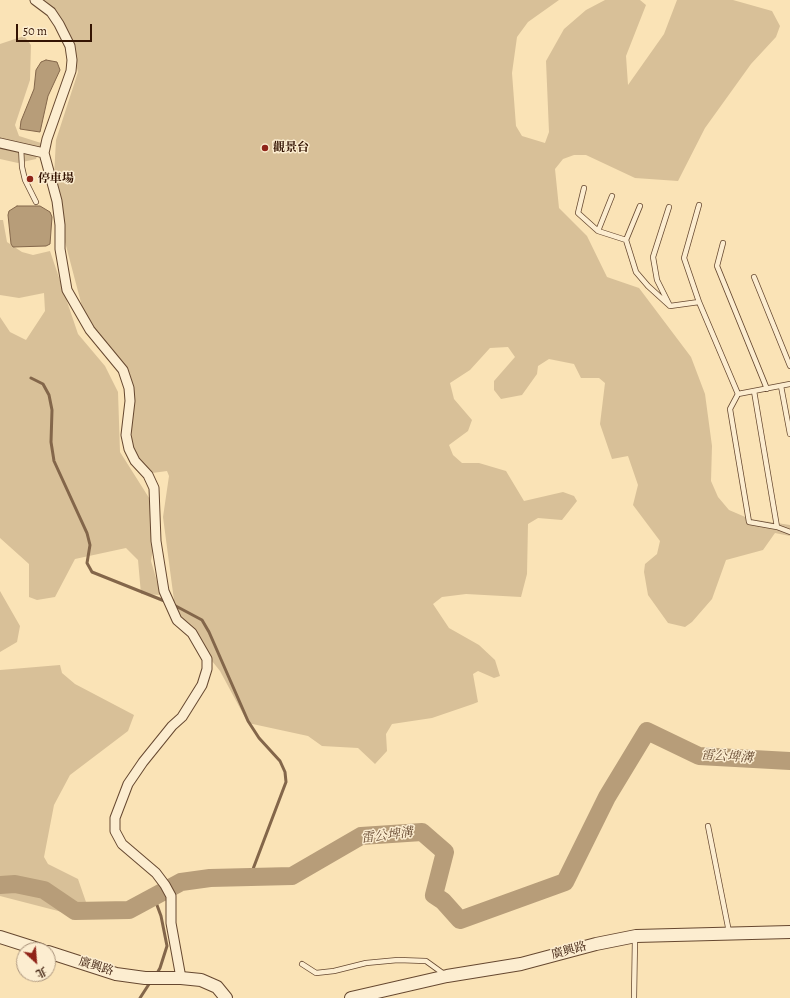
<!DOCTYPE html>
<html>
<head>
<meta charset="utf-8">
<style>
  body { margin:0 }
  #map { position:relative; width:790px; height:998px; overflow:hidden; background:#fae3b6; font-family:Alegreya,"Noto Serif TC",serif }
  canvas { display:block }
  .north { position:absolute; left:16px; top:942px; width:40px; height:40px; box-sizing:border-box; background:#fcedd0; border:1px solid #ac967e; border-radius:50%; rotate:154deg; font-size:11px; font-weight:700; line-height:16px; text-align:center; color:#341403 }
  .north::after { content:''; display:block; margin:auto; width:14px; height:18px; background:#8f2418; clip-path:polygon(50% 0,100% 100%,50% 72%,0 100%) }
  .scale { position:absolute; left:16px; top:24px; width:76px; height:18px; box-sizing:border-box; border:2px solid #341403; border-top:0; padding-left:5px; font-size:12px; line-height:14px; white-space:nowrap; color:#341403; -webkit-text-stroke:3px #fcedd0; paint-order:stroke }
</style>
</head>
<body>
<div id="map">
<canvas width="790" height="998"></canvas>
<div class="north">北</div>
<div class="scale">50 m</div>
</div>
<script>
const ctx = document.querySelector('canvas').getContext('2d');
ctx.lineJoin = 'round';
function fill(path, color) {
  ctx.fillStyle = color;
  ctx.fill(path, 'evenodd');
}
function poly(rows) {
  const path = new Path2D();
  for (const r of rows) {
    path.moveTo(r[0], r[1]);
    for (let i = 2; i < r.length; i += 2) path.lineTo(r[i], r[i + 1]);
  }
  return path;
}
function trace(path, color, width, dash) {
  ctx.strokeStyle = color;
  ctx.lineWidth = width;
  ctx.lineCap = dash ? 'butt' : 'round';
  ctx.setLineDash(dash || []);
  ctx.stroke(path);
}
function label(font, color, halo, rows, align = 'center') {
  ctx.font = font + ' Alegreya,"Noto Serif TC",serif';
  ctx.lineWidth = 3;
  ctx.setLineDash([]);
  ctx.textBaseline = 'middle';
  ctx.strokeStyle = halo;
  ctx.fillStyle = color;
  for (const [text, x, y, turn = 0] of rows) {
    ctx.save();
    ctx.translate(x, y);
    ctx.rotate((+turn || 0) * Math.PI / 180);
    ctx.textAlign = isNaN(turn) ? turn : align;
    if (halo) ctx.strokeText(text, 0, 0);
    ctx.fillText(text, 0, 0);
    ctx.restore();
  }
}
fill(poly([
  [30,0,559,0,528,22,517,37,512,73,516,126,522,136,545,143,549,132,546,61,564,29,586,10,605,0,640,0,646,5,626,56,628,85,664,34,677,0,733,0,772,11,780,26,776,37,751,64,705,128,678,181,635,178,586,155,574,155,563,159,555,169,559,208,587,236,607,277,639,288,691,357,705,394,712,446,711,481,718,497,729,510,750,519,790,525,790,536,775,533,763,550,726,560,712,599,692,622,685,627,668,623,648,595,644,572,645,564,657,554,660,541,633,505,638,485,628,456,612,459,600,424,605,383,599,378,581,378,574,364,549,359,538,366,537,374,522,395,501,399,494,390,494,381,515,357,508,347,490,348,470,370,450,383,454,399,472,420,468,431,449,445,453,455,462,463,479,463,506,471,524,501,563,492,574,496,577,501,562,520,538,518,528,524,527,574,521,597,466,594,442,597,433,604,449,628,479,645,495,660,500,676,494,678,478,671,473,674,478,702,473,704,432,718,392,724,386,734,387,751,375,764,358,748,322,746,308,736,248,723,220,671,184,626,175,608,163,517,169,476,167,471,145,474,131,453,132,395,84,314,60,223,54,176,56,140,78,72,69,38,57,18],
  [24,36,31,45,30,80,15,125,19,136,41,143,36,159,18,163,0,159,0,44],
  [0,220,3,220,7,242,22,252,33,255,50,251,78,334,105,366,118,392,120,452,151,501,156,530,151,561,161,595,141,594,138,560,126,548,75,559,55,597,37,600,29,597,29,564,0,538,0,317,10,332,26,340,45,311,44,293,19,298,0,295],
  [0,591,20,626,17,642,0,652],
  [60,665,62,673,75,684,134,715,128,731,70,775,54,805,44,857,48,864,78,879,86,902,62,912,0,896,0,670]
]), '#d8c098');
const water = poly([
  [46,60,57,62,60,70,48,96,40,132,20,129,21,121,34,89,36,70,41,62,46,60],
  [17,206,40,206,50,212,52,217,50,244,46,246,13,247,11,244,8,215,9,211,17,206]
]);
fill(water, '#b79d79');
trace(water, '#83664a', 1);
trace(poly([
  [31,378,43,384,49,395,52,410,51,442,54,461,87,533,90,545,87,563,92,572,167,602],
  [172,604,202,620,209,632,248,721,259,738,280,761,285,772,286,782,250,877],
  [154,897,161,916,167,946,160,968,156,975],
  [140,998,151,981]
]), '#83664a', 3);
trace(poly([
  [0,885,15,884,44,890,75,911,129,910,181,882,210,878,292,876,361,836,422,832,445,852,434,895,443,901,460,920,565,882,607,797,647,731,699,756,790,761]
]), '#b79d79', 18);
const service = poly([
  [21,147,22,167,25,180,36,202],
  [584,188,578,213,598,231,626,240,636,272,648,286,670,306,699,302,738,394,790,384],
  [669,207,653,257,657,280,669,304],
  [598,231,612,196],
  [626,240,640,206],
  [723,243,717,266,767,389],
  [754,277,790,366],
  [699,302,684,258,699,205],
  [781,386,790,434],
  [754,391,777,527],
  [738,394,730,409,749,522,777,527,790,532],
  [708,826,729,932],
  [302,964,316,973,334,971,366,963,398,960,426,961,444,974],
  [634,998,635,938]
]);
const minor = poly([
  [35,0,51,12,59,24,70,46,72,60,71,71,47,139,44,153,57,201,60,225,60,249,67,290,90,330,123,370,129,388,130,401,126,435,129,449,135,461,148,475,154,488,156,541,164,591,177,620,192,633,207,659,207,669,202,685,182,717,172,726,143,762,128,784,115,818,115,831,122,844,156,873,165,885,171,896,171,923,181,978],
  [0,143,44,153]
]);
const tertiary = poly([
  [0,937,41,950],
  [48,952,116,974,145,978,181,978,201,980,217,987,226,998],
  [351,998,447,976,521,964,596,944,636,936,790,932]
]);
trace(service, '#664830', 6);
trace(minor, '#664830', 11);
trace(tertiary, '#664830', 14);
trace(service, '#fcedd0', 4.5);
trace(minor, '#fcedd0', 9);
trace(tertiary, '#fcedd0', 12);
for (const [x, y, r, color] of [
  [265,148,4,"#8f2418"],
  [30,179,4,"#8f2418"]
]) {
  const dot = new Path2D();
  dot.arc(x, y, r, 0, 2 * Math.PI);
  ctx.fillStyle = color;
  ctx.fill(dot);
  trace(dot, '#fcedd0', 1.5);
}
label('bold 12px', '#341403', '#fcedd0', [
  ["觀景台",273,148],
  ["停車場",38,179]
], 'left');
label('12px', '#341403', '#fcedd0', [
  ["廣興路",569,951,-15],
  ["廣興路",96,967,17]
]);
label('italic 13px', '#684b32', '#fcedd0', [
  ["雷公埤溝",727,757,4],
  ["雷公埤溝",387,836,-7]
]);
</script>
</body>
</html>
